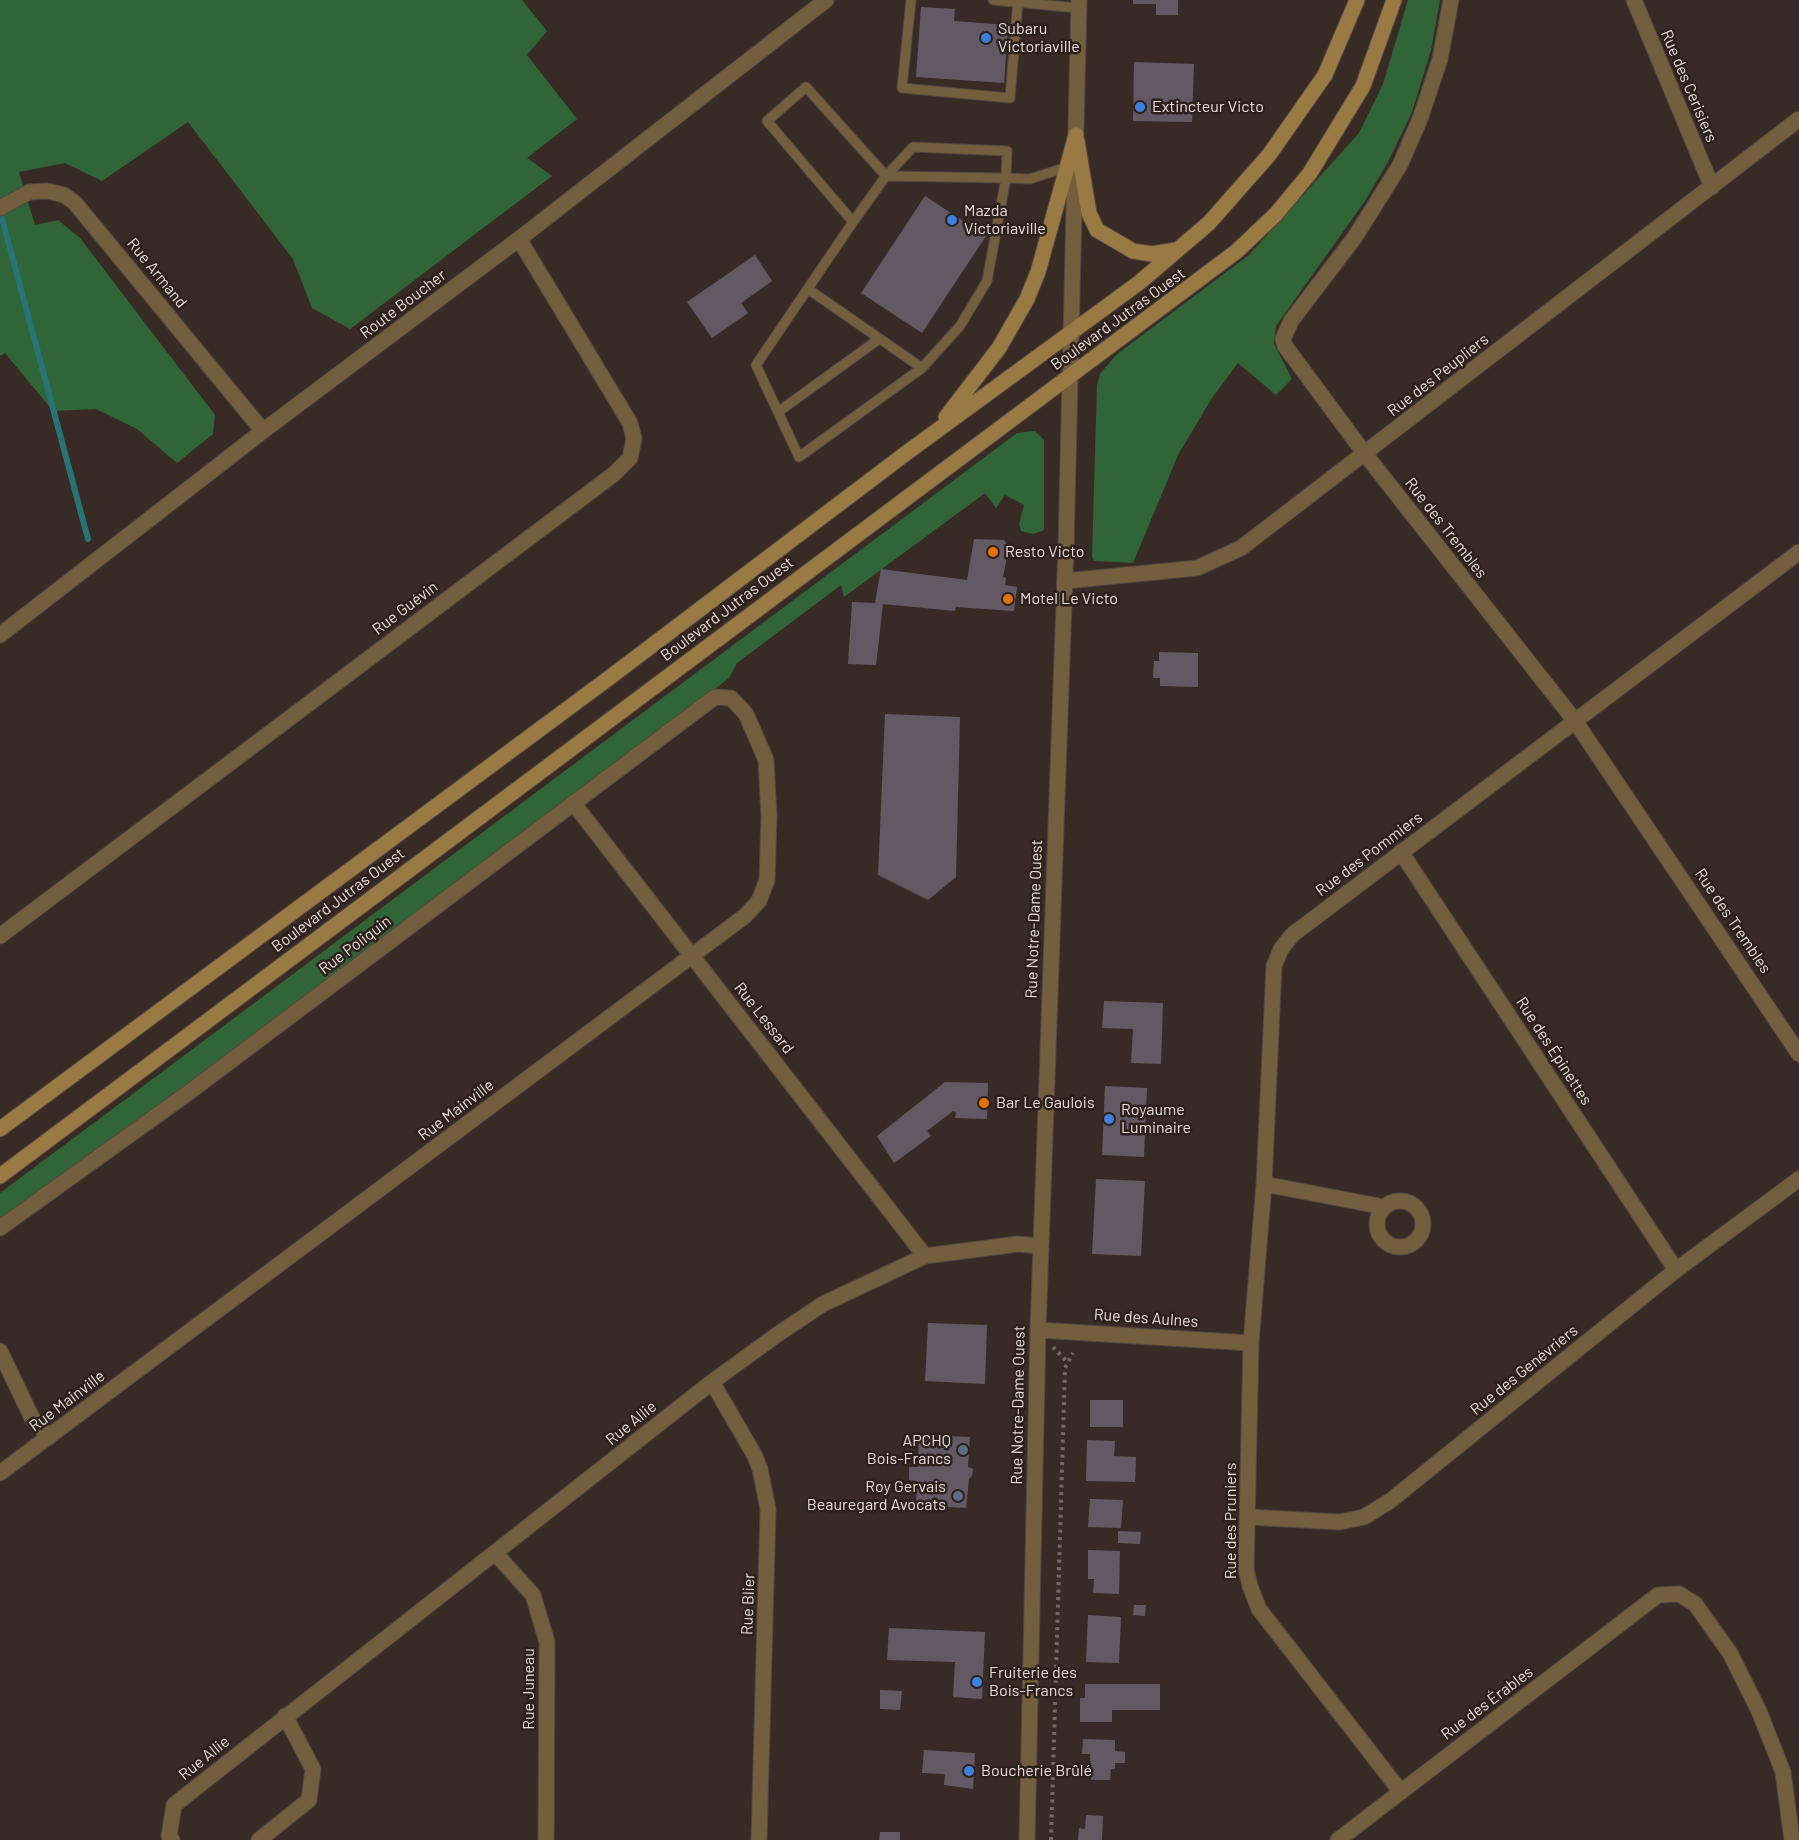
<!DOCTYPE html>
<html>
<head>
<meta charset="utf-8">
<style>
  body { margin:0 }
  canvas { display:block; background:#382b26 }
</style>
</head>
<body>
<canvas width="1799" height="1840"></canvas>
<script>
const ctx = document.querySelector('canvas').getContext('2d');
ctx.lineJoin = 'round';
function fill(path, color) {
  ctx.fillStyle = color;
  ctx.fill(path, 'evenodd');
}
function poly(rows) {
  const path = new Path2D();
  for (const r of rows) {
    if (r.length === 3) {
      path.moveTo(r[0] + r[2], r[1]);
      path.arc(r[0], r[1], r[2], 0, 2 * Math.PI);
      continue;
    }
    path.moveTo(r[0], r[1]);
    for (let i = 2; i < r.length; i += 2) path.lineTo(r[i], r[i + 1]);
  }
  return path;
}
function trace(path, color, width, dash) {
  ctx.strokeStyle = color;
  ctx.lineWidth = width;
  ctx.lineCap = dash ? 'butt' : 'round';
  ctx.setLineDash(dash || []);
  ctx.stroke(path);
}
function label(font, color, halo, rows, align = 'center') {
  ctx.font = font + ' Barlow,sans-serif';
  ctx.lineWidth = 5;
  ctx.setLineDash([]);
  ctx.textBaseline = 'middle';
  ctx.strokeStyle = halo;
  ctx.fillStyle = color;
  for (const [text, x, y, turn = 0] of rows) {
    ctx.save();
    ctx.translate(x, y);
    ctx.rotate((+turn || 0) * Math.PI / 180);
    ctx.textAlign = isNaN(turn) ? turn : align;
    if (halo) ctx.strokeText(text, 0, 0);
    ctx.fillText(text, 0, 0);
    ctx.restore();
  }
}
fill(poly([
  [0,0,522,0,547,31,527,55,577,119,527,158,552,176,350,329,312,308,293,259,188,122,102,181,65,163,19,172,35,225,58,220,80,238,215,415,213,434,177,463,137,429,96,409,53,411,5,353,0,356],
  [1408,0,1440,0,1431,50,1412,112,1388,162,1365,201,1276,326,1274,344,1292,379,1276,395,1238,363,1212,398,1178,455,1133,563,1094,561,1092,556,1097,385,1100,374,1116,355,1249,255,1359,133,1383,84],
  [1035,431,1044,440,1044,530,1033,534,1021,531,1019,524,1024,505,1005,495,996,508,985,493,844,597,841,585,737,663,729,678,644,744,0,1224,0,1193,1017,433]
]), '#2f6537');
trace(poly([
  [0,211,88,539]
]), '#287375', 6);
fill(poly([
  [1133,0,1178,0,1178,15,1156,15,1156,4,1133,4],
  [921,7,955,9,954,21,1008,25,1004,83,916,77],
  [1134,62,1194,64,1192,122,1133,121],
  [925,196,986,236,922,333,861,293],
  [755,255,772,281,741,303,748,313,712,338,687,302],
  [974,539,1004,540,1007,544,1009,548,1003,577,1006,578,1005,585,1017,587,1014,611,956,607,955,611,883,604,876,665,848,664,852,602,875,603,881,569,967,580],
  [1159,652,1198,653,1198,687,1160,686,1160,678,1153,678,1154,661,1159,661],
  [885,714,960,717,956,877,928,900,878,875],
  [1104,1001,1163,1003,1161,1064,1131,1063,1133,1029,1102,1028],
  [945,1082,988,1083,987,1119,955,1118,956,1112,953,1111,927,1131,931,1136,894,1163,877,1136],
  [1105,1086,1147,1088,1144,1157,1102,1155],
  [1096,1179,1145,1181,1141,1256,1092,1254],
  [928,1323,987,1325,985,1384,925,1381],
  [1090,1400,1123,1400,1123,1427,1090,1427],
  [919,1435,970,1437,968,1467,973,1469,972,1476,969,1479,966,1508,916,1505,917,1481,909,1480,909,1467,918,1467],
  [1087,1440,1115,1441,1114,1456,1136,1457,1135,1482,1086,1481],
  [1090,1499,1123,1500,1121,1528,1088,1527],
  [1118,1531,1141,1532,1140,1544,1118,1543],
  [1088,1550,1120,1551,1119,1594,1093,1593,1094,1579,1088,1579],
  [1134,1605,1146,1605,1145,1616,1133,1615],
  [1088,1615,1121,1617,1119,1663,1086,1662],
  [889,1628,985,1632,982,1699,953,1697,955,1662,887,1660],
  [1085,1684,1160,1684,1160,1710,1112,1710,1112,1722,1080,1722,1080,1698,1085,1698],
  [880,1690,902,1691,900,1710,880,1709],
  [1083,1739,1115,1740,1115,1751,1125,1752,1125,1763,1115,1763,1115,1769,1111,1769,1110,1780,1091,1780,1090,1754,1082,1754],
  [924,1750,975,1753,973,1789,944,1785,945,1774,922,1773],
  [1086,1815,1103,1816,1102,1840,1078,1840,1079,1828,1085,1829],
  [880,1832,900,1832,900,1840,879,1840]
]), '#625965');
const service = poly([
  [911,0,902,88,1010,98,1018,0],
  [993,0,1078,8],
  [853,222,886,176,913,147,1007,151,1006,178,987,281,960,326,922,368,799,457,756,365,853,222,767,121,806,87,886,176,1006,178,1030,179,1067,167],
  [808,289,922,368],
  [778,412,879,339]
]);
const minor = poly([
  [1451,0,1440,59,1420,119,1400,165,1355,237,1291,321,1283,339,1285,346,1365,454,1575,721,1799,1054],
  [1634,0,1712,187],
  [0,208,29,192,47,191,64,195,75,203,263,431],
  [1065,581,1197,568,1241,548,1799,119],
  [0,635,263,431,519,239,826,0],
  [574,804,925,1256],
  [1401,852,1676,1270],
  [0,936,614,474,630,458,634,439,630,423,519,239],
  [1264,1184,1384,1207],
  [1400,1224,23],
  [0,1228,188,1093,715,697,731,698,746,714,766,760,769,816,767,880,759,901,745,916,0,1473],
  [1038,1330,1251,1343],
  [0,1351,32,1418,49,1437],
  [712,1382,755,1456,760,1469,768,1509,759,1840],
  [1248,1517,1340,1522,1364,1517,1390,1501,1676,1270,1799,1179],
  [496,1554,533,1595,547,1642,546,1840],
  [1401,1792,1259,1609,1250,1586,1246,1569,1251,1343,1264,1184,1274,966,1281,949,1292,935,1799,552],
  [172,1840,169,1836,174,1805,712,1382,778,1334,823,1304,925,1256,1018,1244,1040,1246],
  [259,1840,309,1800,313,1769,285,1716],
  [1338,1840,1658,1595,1679,1594,1695,1604,1730,1653,1759,1711,1783,1772,1792,1840]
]);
const tertiary = poly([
  [1027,1840,1038,1330,1066,547,1079,0]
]);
const secondary = poly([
  [1077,141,1089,213,1097,230,1133,251,1152,254,1176,250],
  [946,417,999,348,1027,299,1038,272,1076,135],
  [0,1129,609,678,905,454,1140,282,1209,223,1269,155,1325,75,1357,0],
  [0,1176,1237,251,1276,214,1310,173,1363,86,1394,0]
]);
trace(service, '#544743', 11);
trace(minor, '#544743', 17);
trace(tertiary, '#544743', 17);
trace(secondary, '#544743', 17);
trace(poly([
  [1053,1347,1067,1362],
  [1051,1840,1065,1368,1073,1353]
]), '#746965', 4, [3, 4.5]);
trace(service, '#735f3e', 9);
trace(minor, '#735f3e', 15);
trace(tertiary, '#735f3e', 15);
trace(secondary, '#997a43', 15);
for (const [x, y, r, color] of [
  [986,38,6,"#3f7fe0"],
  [1140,107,6,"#3f7fe0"],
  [952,220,6,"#3f7fe0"],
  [993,552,6,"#e8710a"],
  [1008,599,6,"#e8710a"],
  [984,1103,6,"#e8710a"],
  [1109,1119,6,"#3f7fe0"],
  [963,1450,6,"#5c6f8a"],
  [958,1496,6,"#5c6f8a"],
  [977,1682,6,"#3f7fe0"],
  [969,1771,6,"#3f7fe0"]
]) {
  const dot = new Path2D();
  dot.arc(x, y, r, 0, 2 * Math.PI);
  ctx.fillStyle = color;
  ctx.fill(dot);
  trace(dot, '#2d211c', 2);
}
label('16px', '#e6ddda', '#2d211c', [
  ["Subaru",998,29],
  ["Victoriaville",998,47],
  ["Extincteur Victo",1152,107],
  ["Mazda",964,211],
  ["Victoriaville",964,229],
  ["Resto Victo",1005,552],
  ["Motel Le Victo",1020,599],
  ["Bar Le Gaulois",996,1103],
  ["Royaume",1121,1110],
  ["Luminaire",1121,1128],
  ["APCHQ",951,1441,"right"],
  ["Bois-Francs",951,1459,"right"],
  ["Roy Gervais",946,1487,"right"],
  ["Beauregard Avocats",946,1505,"right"],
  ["Fruiterie des",989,1673],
  ["Bois-Francs",989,1691],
  ["Boucherie Brûlé",981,1771]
], 'left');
label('16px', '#e6ddda', '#2d211c', [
  ["Rue des Cerisiers",1689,86,67],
  ["Rue Armand",157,273,51],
  ["Route Boucher",403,304,-37],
  ["Boulevard Jutras Ouest",1118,319,-36],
  ["Rue des Peupliers",1438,375,-38],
  ["Rue des Trembles",1446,528,52],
  ["Rue Guévin",405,608,-37],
  ["Boulevard Jutras Ouest",727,609,-37],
  ["Rue des Pommiers",1369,854,-37],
  ["Boulevard Jutras Ouest",338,900,-37],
  ["Rue Notre-Dame Ouest",1034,919,-88],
  ["Rue des Trembles",1733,921,56],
  ["Rue Poliquin",355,945,-37],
  ["Rue Lessard",764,1018,52],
  ["Rue des Épinettes",1554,1051,57],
  ["Rue Mainville",456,1110,-37],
  ["Rue des Aulnes",1146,1318,4],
  ["Rue des Genévriers",1524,1370,-39],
  ["Rue Mainville",67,1401,-37],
  ["Rue Notre-Dame Ouest",1018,1405,-89],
  ["Rue Allie",631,1423,-39],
  ["Rue des Pruniers",1231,1521,-90],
  ["Rue Blier",748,1604,-88],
  ["Rue Juneau",529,1689,-90],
  ["Rue des Érables",1487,1703,-37],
  ["Rue Allie",204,1758,-39]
]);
</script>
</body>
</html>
